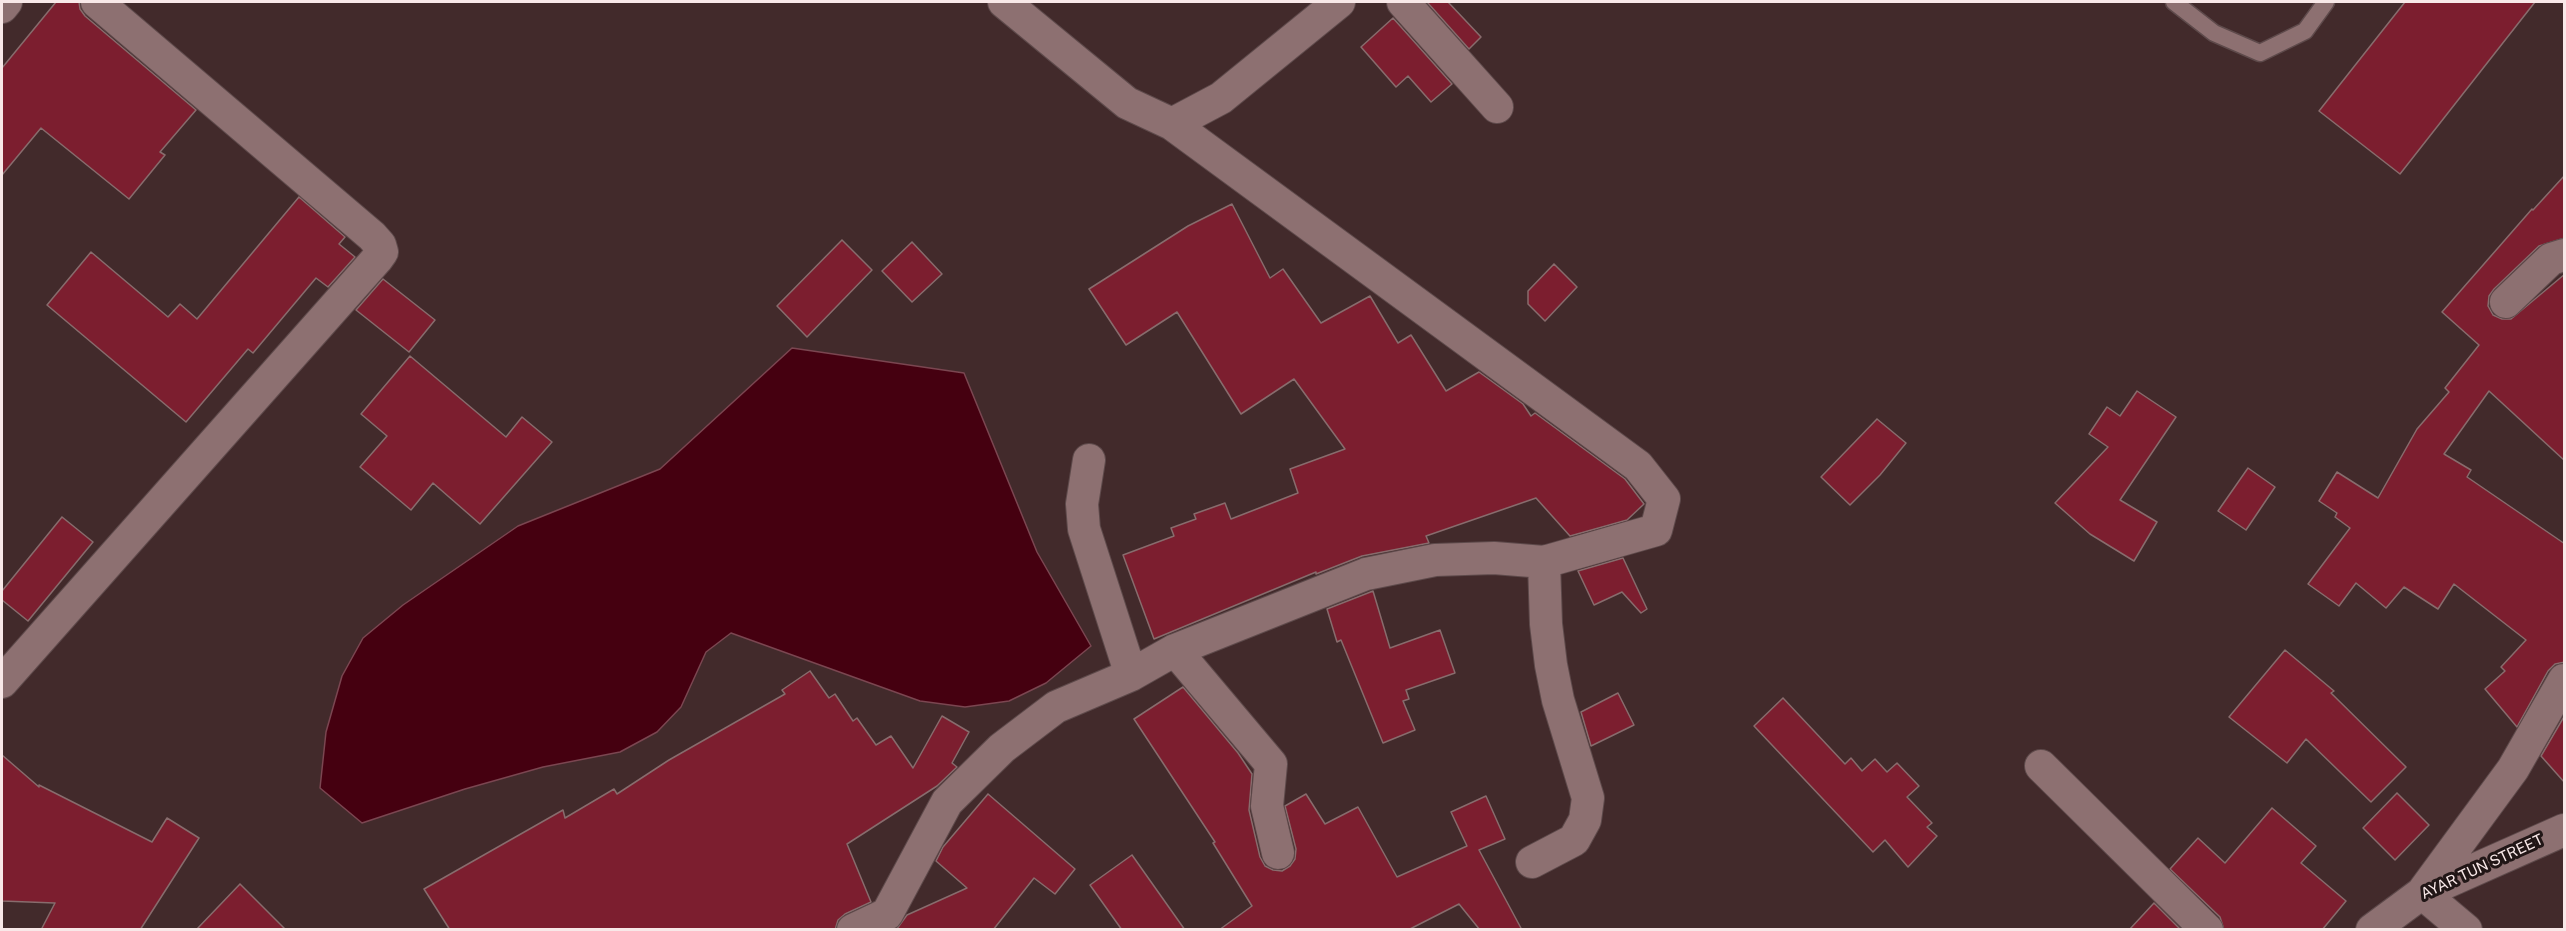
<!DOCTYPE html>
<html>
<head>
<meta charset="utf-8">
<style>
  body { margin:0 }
  #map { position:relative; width:2566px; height:931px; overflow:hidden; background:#422a2b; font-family:"Public Sans",sans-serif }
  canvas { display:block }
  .frame { position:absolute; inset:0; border:3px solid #f8e8e8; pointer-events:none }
</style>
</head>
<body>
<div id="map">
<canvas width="2566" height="931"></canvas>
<div class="frame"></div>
</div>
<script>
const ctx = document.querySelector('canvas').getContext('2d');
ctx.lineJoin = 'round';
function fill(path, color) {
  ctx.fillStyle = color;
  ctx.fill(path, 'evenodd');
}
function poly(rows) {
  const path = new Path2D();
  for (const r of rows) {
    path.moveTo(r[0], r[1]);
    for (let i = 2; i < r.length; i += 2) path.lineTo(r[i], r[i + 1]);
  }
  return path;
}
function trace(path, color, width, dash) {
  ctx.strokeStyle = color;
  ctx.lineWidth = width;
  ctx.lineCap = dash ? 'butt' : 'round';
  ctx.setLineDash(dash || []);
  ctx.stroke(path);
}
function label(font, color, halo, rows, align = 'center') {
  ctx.font = font + ' "Public Sans",sans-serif';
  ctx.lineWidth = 6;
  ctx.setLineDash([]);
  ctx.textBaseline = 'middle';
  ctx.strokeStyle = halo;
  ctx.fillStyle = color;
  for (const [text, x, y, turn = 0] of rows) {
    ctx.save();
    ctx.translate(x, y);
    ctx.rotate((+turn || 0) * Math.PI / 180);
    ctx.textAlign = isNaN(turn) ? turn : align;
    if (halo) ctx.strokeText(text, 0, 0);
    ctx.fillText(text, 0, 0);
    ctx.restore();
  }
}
const water = poly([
  [792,348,964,373,1037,552,1091,646,1046,683,1009,701,965,707,920,701,731,633,706,652,681,707,657,732,620,752,543,767,465,789,362,823,320,788,326,732,342,676,363,638,403,605,518,526,660,469,792,348]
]);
fill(water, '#450010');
trace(water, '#7b4651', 1.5);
const building = poly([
  [56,2,79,2,80,9,85,16,196,110,160,152,165,155,129,199,41,128,2,175,2,68,56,2],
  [1427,2,1448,2,1481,37,1469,49,1427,2],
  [2405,2,2535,2,2400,174,2319,111,2405,2],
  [1393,18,1452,84,1431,102,1408,76,1396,87,1361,47,1393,18],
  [2565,175,2565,238,2539,246,2494,289,2489,296,2488,306,2493,315,2502,319,2511,319,2565,274,2565,461,2489,391,2444,454,2471,470,2467,477,2565,544,2565,662,2555,664,2548,671,2517,727,2485,689,2505,671,2501,667,2526,640,2454,584,2438,609,2404,587,2386,608,2356,583,2339,606,2308,584,2350,528,2335,517,2337,513,2319,501,2337,472,2378,498,2417,429,2449,392,2445,388,2479,345,2442,312,2532,209,2533,210,2565,175],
  [299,197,345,237,339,244,355,257,328,287,316,278,253,353,248,349,186,422,47,305,91,252,168,317,180,304,197,319,299,197],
  [1232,204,1270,278,1283,269,1321,323,1370,296,1398,343,1411,335,1446,391,1479,372,1523,404,1531,416,1535,413,1625,479,1644,504,1627,520,1570,536,1536,498,1426,536,1429,543,1362,556,1316,574,1316,572,1154,639,1123,555,1174,536,1171,528,1196,519,1194,514,1225,503,1231,519,1298,493,1290,469,1345,449,1294,379,1241,414,1177,312,1126,345,1089,289,1188,226,1232,204],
  [842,240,872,270,807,337,777,306,842,240],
  [912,242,942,274,912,302,882,271,912,242],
  [1554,264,1577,287,1545,321,1528,304,1528,291,1554,264],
  [383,279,435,320,409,352,356,310,383,279],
  [410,356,506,437,522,417,552,442,480,524,433,483,411,510,360,467,387,436,361,414,410,356],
  [2137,391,2176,417,2120,500,2157,522,2134,561,2090,534,2055,503,2108,447,2089,434,2107,407,2120,416,2137,391],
  [1877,419,1906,443,1880,475,1850,505,1821,477,1877,419],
  [2248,468,2275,487,2246,530,2218,511,2248,468],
  [62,517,93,542,28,621,2,600,2,591,62,517],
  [1623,558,1647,609,1641,613,1622,592,1594,605,1578,571,1623,558],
  [1373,591,1390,648,1440,630,1455,673,1406,690,1409,699,1403,701,1415,730,1383,743,1341,640,1337,642,1327,609,1373,591],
  [2285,650,2334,691,2331,693,2406,767,2371,802,2306,739,2287,763,2229,717,2285,650],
  [810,671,829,698,835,694,853,721,857,718,876,745,891,736,913,768,942,716,969,732,952,763,957,767,937,786,847,844,871,902,845,914,838,920,835,930,450,930,424,889,563,810,565,818,614,789,617,794,669,760,785,694,782,690,810,671],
  [1183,687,1238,753,1252,774,1249,810,1260,857,1265,866,1273,870,1282,871,1290,866,1295,859,1296,849,1285,806,1306,794,1325,824,1358,807,1397,877,1467,846,1451,812,1486,796,1505,839,1479,850,1522,930,1480,930,1459,904,1408,930,1219,930,1252,906,1213,843,1215,842,1134,719,1183,687],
  [1618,693,1634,725,1591,746,1581,712,1618,693],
  [1783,698,1845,764,1851,758,1862,771,1875,759,1887,772,1897,763,1919,786,1907,797,1932,823,1927,827,1937,836,1908,867,1885,840,1873,852,1754,726,1783,698],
  [2565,715,2565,783,2541,756,2565,715],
  [2,755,39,787,39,785,152,842,167,818,199,838,140,930,41,930,55,903,2,901,2,755],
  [2397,793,2429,825,2395,860,2363,828,2397,793],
  [988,794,1075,869,1055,894,1034,878,993,930,896,930,907,915,967,888,936,861,943,847,988,794],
  [2272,808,2316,846,2301,863,2346,901,2322,930,2224,930,2220,917,2170,869,2198,838,2225,863,2272,808],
  [1132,855,1185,930,1122,930,1090,885,1132,855],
  [240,884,286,930,196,930,240,884],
  [2154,903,2181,930,2129,930,2154,903]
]);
fill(building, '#7c1e2f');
trace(building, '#886c6d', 1.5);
const service = poly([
  [2174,2,2214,33,2260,53,2305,31,2326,2]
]);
const minor = poly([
  [1004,2,1127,103,1172,124,1221,98,1339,2],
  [1403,2,1497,107],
  [2,7,6,2],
  [2506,302,2551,259,2564,255],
  [1089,460,1082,504,1084,529,1131,675],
  [1175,650,1271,764,1267,806,1278,853],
  [2,682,377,259,382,252,380,245,372,236,97,2],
  [2041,766,2207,930],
  [1532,862,1574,840,1585,820,1588,798,1558,700,1551,665,1546,624,1544,562],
  [853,930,887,914,947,802,1002,748,1056,707,1131,675,1175,650,1366,574,1435,560,1494,558,1544,562,1656,530,1664,499,1638,466,1172,124],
  [2372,930,2422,893,2564,830],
  [2466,930,2422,893,2513,769,2564,680]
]);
trace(service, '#5e4a4b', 19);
trace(minor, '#5e4a4b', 34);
trace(service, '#8d7071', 16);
trace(minor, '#8d7071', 32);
label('15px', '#f8e8e8', '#211616', [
  ["AYAR TUN STREET",2482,867,-25]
]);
</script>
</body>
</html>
